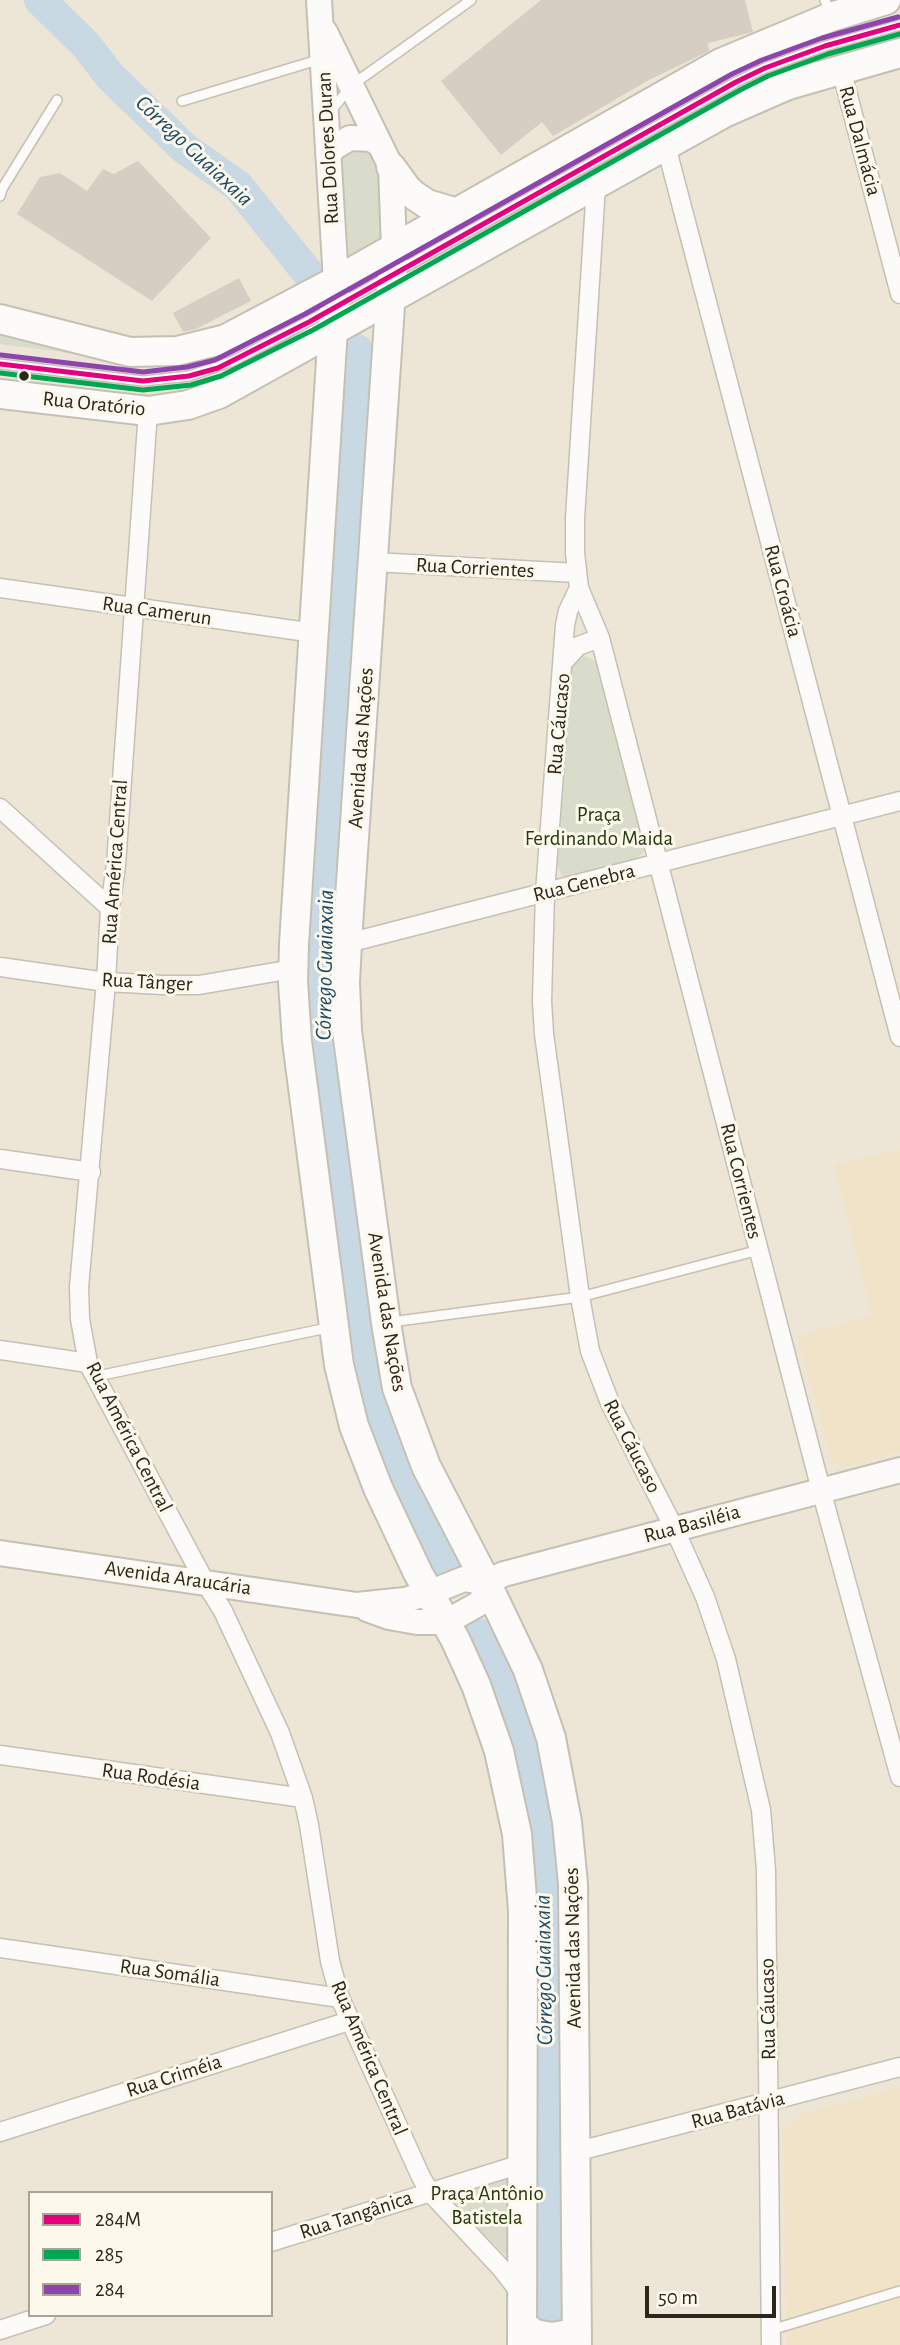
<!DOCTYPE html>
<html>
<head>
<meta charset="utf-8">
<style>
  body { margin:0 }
  #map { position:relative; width:900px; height:2345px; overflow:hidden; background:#ede6d6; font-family:"Alegreya Sans",sans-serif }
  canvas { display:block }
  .legend { position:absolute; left:28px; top:2191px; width:245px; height:126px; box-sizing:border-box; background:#fdf8ec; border:2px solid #a9a498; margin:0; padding:9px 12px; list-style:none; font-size:21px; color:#2c271b }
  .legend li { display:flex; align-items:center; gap:14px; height:35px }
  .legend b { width:35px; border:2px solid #a9a498 }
  .scale { position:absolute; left:645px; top:2286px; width:131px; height:32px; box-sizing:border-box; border:4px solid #2c271b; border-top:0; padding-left:9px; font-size:21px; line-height:24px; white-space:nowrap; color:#2c271b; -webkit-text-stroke:5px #fdf8ec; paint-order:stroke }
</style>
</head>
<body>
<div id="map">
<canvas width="900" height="2345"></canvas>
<ul class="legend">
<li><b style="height:9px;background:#e5007d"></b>284M</li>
<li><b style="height:9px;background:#00a651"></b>285</li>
<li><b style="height:9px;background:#8e44ad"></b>284</li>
</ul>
<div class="scale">50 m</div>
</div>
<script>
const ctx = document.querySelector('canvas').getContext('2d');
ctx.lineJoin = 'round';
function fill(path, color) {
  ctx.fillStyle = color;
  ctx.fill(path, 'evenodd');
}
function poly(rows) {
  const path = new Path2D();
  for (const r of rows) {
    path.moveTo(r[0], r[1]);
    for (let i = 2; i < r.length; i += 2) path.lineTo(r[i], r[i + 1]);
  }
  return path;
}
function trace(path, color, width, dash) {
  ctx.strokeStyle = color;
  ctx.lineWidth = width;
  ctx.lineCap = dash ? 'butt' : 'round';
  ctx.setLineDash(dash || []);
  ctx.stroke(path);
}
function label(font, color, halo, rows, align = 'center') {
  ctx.font = font + ' "Alegreya Sans",sans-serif';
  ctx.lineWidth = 6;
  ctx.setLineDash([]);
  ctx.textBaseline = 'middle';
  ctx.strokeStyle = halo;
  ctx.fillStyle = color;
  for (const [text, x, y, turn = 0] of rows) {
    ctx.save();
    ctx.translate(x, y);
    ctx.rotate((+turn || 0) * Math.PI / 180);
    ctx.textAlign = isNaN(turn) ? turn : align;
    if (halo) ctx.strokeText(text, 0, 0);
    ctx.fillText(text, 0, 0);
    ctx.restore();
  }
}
fill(poly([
  [900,1149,900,1452,843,1467,832,1462,797,1336,872,1314,834,1164],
  [900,2087,900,2345,786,2345,784,2131,803,2113]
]), '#f0e3c8');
fill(poly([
  [349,148,371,150,379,159,383,240,353,260,345,259,337,168,341,155],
  [0,328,106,358,0,344],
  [584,656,596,661,598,666,645,845,644,852,636,859,568,877,562,876,557,865,571,669,578,658],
  [501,2178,508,2181,509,2185,510,2254,506,2256,454,2205,451,2199,455,2193]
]), '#d9dcca');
trace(poly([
  [40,0,86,45,110,76,184,148,238,186,312,278],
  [357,350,361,378,322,942,323,1040,362,1343,370,1380,392,1451,446,1562],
  [480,1635,514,1721,537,1811,543,1855,547,2314]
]), '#c9d9e3', 32);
fill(poly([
  [541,0,745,0,753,32,708,43,709,51,649,80,553,136,542,122,501,155,441,81],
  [138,161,211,238,152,301,17,214,40,177,60,173,87,191,103,169,114,174],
  [239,278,251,301,196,329,183,332,173,313]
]), '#d6cec3');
const lane = poly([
  [825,0,830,15],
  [182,101,321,59],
  [331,111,352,85,471,0],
  [0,196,2,189,57,100],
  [398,271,736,82,765,68,825,46,900,25],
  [340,304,386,278],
  [0,364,143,381,189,376,233,361,328,311],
  [391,1322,580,1297,759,1250],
  [93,1377,332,1327],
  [771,2330,900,2291]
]);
const street = poly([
  [841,69,900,294],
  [666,146,900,1037],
  [596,186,575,518,575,553,579,588,568,611,565,625,545,893,542,1001,544,1034,580,1297,590,1351,610,1403,674,1528,705,1597,726,1659,761,1810,766,1870,771,2345],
  [148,411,116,865,110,908,106,982,79,1287,80,1319,88,1363,205,1582,223,1611,280,1733,303,1798,309,1825,330,1961,340,1998,421,2177,429,2191,501,2268,521,2294],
  [374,562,577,573],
  [0,588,314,633],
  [579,588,600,638,821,1490,900,1777],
  [564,661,578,646,600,638],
  [0,808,110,908],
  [348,943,900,801],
  [0,967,106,982,163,985,199,985,293,969],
  [0,1159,91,1172],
  [0,1350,88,1363],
  [0,1755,303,1798],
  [0,1948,340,1998],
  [0,2132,349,2021],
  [575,2152,900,2067],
  [271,2242,521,2164],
  [0,2330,46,2315]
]);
const secondary = poly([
  [319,0,336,281],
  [325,32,391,167,394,247],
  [328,154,336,146,350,138,371,139,379,144],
  [0,1553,357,1605,405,1600,429,1593,464,1579,486,1582],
  [486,1582,504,1574,900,1470],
  [367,1609,389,1617,417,1622,446,1622,482,1602,486,1582]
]);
const primary = poly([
  [391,167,407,189,415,196,427,204,454,212],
  [394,247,348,926,345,982,347,1031,386,1323,397,1388,426,1466,486,1582,528,1670,551,1738,567,1822,573,1884,577,2345],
  [336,281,294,944,293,982,297,1041,339,1365,354,1426,378,1488,418,1573,455,1639,476,1685,499,1751,517,1834,523,1911,522,2345],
  [0,319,130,352,177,351,226,339,336,281,721,63,831,17,886,0],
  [0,394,148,411,188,405,219,394,724,113,788,85,900,53],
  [522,2325,535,2334,552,2337,569,2334,577,2329]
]);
trace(lane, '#c5c0b3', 12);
trace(street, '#c5c0b3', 21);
trace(secondary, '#c5c0b3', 28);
trace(primary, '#c5c0b3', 32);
trace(lane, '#fcfbf9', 9);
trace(street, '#fcfbf9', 18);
trace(secondary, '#fcfbf9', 24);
trace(primary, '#fcfbf9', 28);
trace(poly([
  [0,364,143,381,189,376,218,368,309,322,736,82,765,68,825,46,900,25]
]), '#e5007d', 5);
trace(poly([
  [0,373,143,390,191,385,221,376,313,330,740,90,768,76,828,54,900,34]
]), '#00a651', 5);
trace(poly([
  [1,355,143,372,187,367,215,360,305,314,732,74,762,60,822,38,898,17]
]), '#8e44ad', 5);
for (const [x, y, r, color] of [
  [24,376,6,"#2c271b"]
]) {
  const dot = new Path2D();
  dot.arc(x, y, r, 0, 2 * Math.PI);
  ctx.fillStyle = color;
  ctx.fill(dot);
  trace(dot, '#fdf8ec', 2.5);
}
label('21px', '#2c271b', '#fdf8ec', [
  ["Rua Dalmácia",860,141,75],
  ["Rua Dolores Duran",328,148,-93],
  ["Rua Oratório",94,404,6],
  ["Rua Corrientes",475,568,3],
  ["Rua Croácia",783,591,75],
  ["Rua Camerun",157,611,8],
  ["Rua Cáucaso",559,724,-85],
  ["Avenida das Nações",361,748,-86],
  ["Rua América Central",115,862,-86],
  ["Rua Genebra",584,883,-14],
  ["Rua Tânger",147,982,3],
  ["Rua Corrientes",741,1181,76],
  ["Avenida das Nações",387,1312,81],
  ["Rua América Central",129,1437,63],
  ["Rua Cáucaso",632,1446,63],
  ["Rua Basiléia",692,1524,-15],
  ["Avenida Araucária",178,1578,8],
  ["Rua Rodésia",151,1777,8],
  ["Avenida das Nações",573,1948,-91],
  ["Rua Somália",170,1973,8],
  ["Rua Cáucaso",768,2009,-91],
  ["Rua América Central",369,2058,67],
  ["Rua Criméia",174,2076,-18],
  ["Rua Batávia",738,2110,-15],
  ["Rua Tangânica",356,2215,-18]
]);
label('21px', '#253a10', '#fdf8ec', [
  ["Praça",599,815],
  ["Ferdinando Maida",599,839],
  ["Praça Antônio",487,2194],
  ["Batistela",487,2218]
]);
label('italic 23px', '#1c4a67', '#fdf8ec', [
  ["Córrego Guaiaxaia",194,151,43],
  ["Córrego Guaiaxaia",325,965,-89],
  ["Córrego Guaiaxaia",544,1970,-91]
]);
</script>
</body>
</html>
